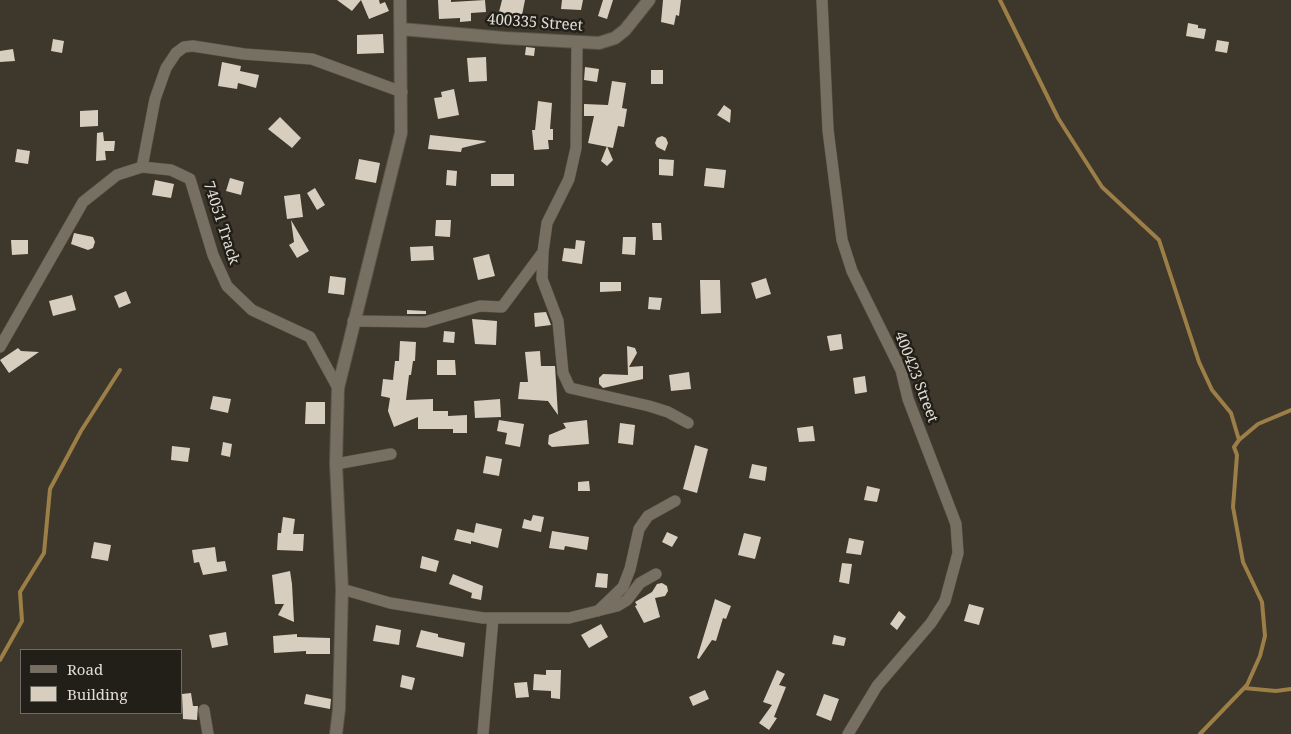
<!DOCTYPE html>
<html>
<head>
<meta charset="utf-8">
<style>
  body { margin:0 }
  #map { position:relative; width:1291px; height:734px; overflow:hidden; background:#3e372b; font-family:"Noto Serif",serif }
  canvas { display:block }
  .legend { position:absolute; left:20px; top:649px; width:162px; height:65px; box-sizing:border-box; background:#221f19; border:1px solid #6e6b64; margin:0; padding:6px 9px; list-style:none; font-size:15px; color:#e1ddd5 }
  .legend li { display:flex; align-items:center; gap:10px; height:25px }
  .legend b { width:25px; border:1px solid #6e6b64 }
</style>
</head>
<body>
<div id="map">
<canvas width="1291" height="734"></canvas>
<ul class="legend">
<li><b style="height:6px;background:#776f62"></b>Road</li>
<li><b style="height:14px;background:#d7cebf"></b>Building</li>
</ul>
</div>
<script>
const ctx = document.querySelector('canvas').getContext('2d');
ctx.lineJoin = 'round';
function poly(rows) {
  const path = new Path2D();
  for (const r of rows) {
    path.moveTo(r[0], r[1]);
    for (let i = 2; i < r.length; i += 2) path.lineTo(r[i], r[i + 1]);
  }
  return path;
}
function trace(path, color, width, dash) {
  ctx.strokeStyle = color;
  ctx.lineWidth = width;
  ctx.lineCap = dash ? 'butt' : 'round';
  ctx.setLineDash(dash || []);
  ctx.stroke(path);
}
function fill(path, color) {
  ctx.fillStyle = color;
  ctx.fill(path, 'evenodd');
}
function label(font, color, halo, rows, align = 'center') {
  ctx.font = font + ' "Noto Serif",serif';
  ctx.lineWidth = 5;
  ctx.setLineDash([]);
  ctx.textBaseline = 'middle';
  ctx.strokeStyle = halo;
  ctx.fillStyle = color;
  for (const [text, x, y, turn = 0] of rows) {
    ctx.save();
    ctx.translate(x, y);
    ctx.rotate((+turn || 0) * Math.PI / 180);
    ctx.textAlign = isNaN(turn) ? turn : align;
    if (halo) ctx.strokeText(text, 0, 0);
    ctx.fillText(text, 0, 0);
    ctx.restore();
  }
}
trace(poly([
  [1000,0,1058,118,1102,187,1159,240,1199,362,1212,390,1231,413,1239,440],
  [0,660,22,621,20,592,44,553,50,489,81,431,120,370],
  [1244,688,1276,691,1291,689],
  [1200,734,1247,685,1260,656,1265,636,1262,602,1243,562,1233,507,1237,455,1234,447,1239,440,1258,424,1291,410]
]), '#9c7e47', 4);
fill(poly([
  [337,0,361,0,352,11],
  [361,0,379,0,380,4,385,2,389,11,369,19],
  [438,0,451,0,451,2,485,0,486,12,471,13,471,21,460,22,460,18,439,19],
  [502,0,525,0,521,20,498,16],
  [562,0,583,0,581,10,561,9],
  [603,0,613,0,607,19,598,16],
  [663,0,681,0,679,16,676,15,674,25,661,22],
  [1188,23,1198,25,1198,28,1206,29,1204,39,1186,36],
  [383,34,384,53,357,54,357,35],
  [53,39,64,41,62,53,51,51],
  [1217,40,1229,42,1227,53,1215,51],
  [526,47,535,48,534,56,525,55],
  [13,49,15,61,0,62,0,51],
  [486,57,487,81,469,82,467,58],
  [222,62,241,66,240,71,259,75,256,88,238,83,237,89,218,86],
  [585,67,599,69,597,82,584,80],
  [651,70,663,70,663,84,651,84],
  [612,81,626,83,622,108,627,109,624,127,618,126,613,148,588,143,594,116,584,116,584,104,608,105],
  [454,89,459,115,438,119,434,98,442,97,441,92],
  [538,101,552,103,550,129,553,129,553,140,548,140,549,149,534,150,532,130,535,130],
  [724,105,731,110,730,123,717,115],
  [98,110,98,126,80,127,80,111],
  [280,117,301,138,292,148,268,129],
  [103,132,104,141,115,141,114,151,105,151,106,160,96,161,97,133],
  [430,135,485,141,486,142,462,148,461,152,428,149],
  [662,136,666,138,668,143,665,151,657,147,655,143,657,138],
  [607,146,613,160,607,166,601,161],
  [17,149,30,151,28,164,15,162],
  [359,159,380,163,376,183,355,179],
  [659,159,674,160,673,176,659,175],
  [706,168,726,170,724,188,704,186],
  [447,170,457,171,456,186,446,185],
  [491,174,514,174,514,186,491,186],
  [230,178,244,182,241,195,226,191],
  [155,180,174,184,171,198,152,195],
  [315,188,325,205,317,210,307,193],
  [300,194,303,217,287,219,284,196],
  [291,220,309,251,297,258,289,245,294,242],
  [436,220,451,220,450,237,435,236],
  [652,223,661,223,662,240,653,240],
  [74,233,93,237,95,242,93,248,88,250,71,244],
  [623,237,636,237,635,255,622,254],
  [11,240,28,240,28,254,12,255],
  [576,240,585,241,582,264,562,261,564,248,575,249],
  [433,246,434,260,411,261,410,247],
  [489,254,495,276,478,280,473,258],
  [330,276,346,278,344,295,328,293],
  [766,278,771,294,756,299,751,283],
  [700,280,720,280,721,313,701,314],
  [600,282,621,282,621,291,600,292],
  [126,291,131,303,119,308,114,296],
  [72,295,76,310,53,316,49,301],
  [649,297,662,298,660,310,648,309],
  [407,310,426,311,426,314,407,314],
  [546,312,551,325,535,327,534,313],
  [472,319,497,321,496,345,475,344],
  [444,331,455,332,454,343,443,342],
  [841,334,843,349,830,351,827,336],
  [400,341,416,342,415,361,413,361,411,375,409,375,406,400,433,399,433,411,448,411,448,416,467,415,467,433,453,433,453,429,418,429,418,417,394,427,388,411,390,398,381,396,383,379,393,380,395,361,399,361],
  [627,346,635,348,637,353,629,367,643,366,643,379,603,388,599,384,599,378,603,374,628,375],
  [18,348,21,351,39,352,9,373,0,360],
  [540,351,541,366,555,366,558,415,548,401,518,399,520,382,528,382,525,352],
  [437,360,455,360,456,375,437,375],
  [689,372,691,389,671,391,669,375],
  [865,376,867,392,855,394,853,378],
  [213,396,231,399,228,413,210,409],
  [500,399,501,417,475,418,474,401],
  [306,402,325,402,325,424,305,424],
  [499,420,524,424,520,447,505,444,507,433,497,431],
  [587,420,589,444,552,447,548,444,549,435,566,428,563,423],
  [620,423,635,425,633,445,618,443],
  [813,426,815,441,799,442,797,428],
  [223,442,232,444,230,457,221,455],
  [695,445,708,449,697,493,683,489],
  [172,446,190,448,188,462,171,460],
  [486,456,502,459,499,476,483,473],
  [752,464,767,467,765,481,749,478],
  [589,481,590,491,578,491,578,482],
  [867,486,880,489,877,502,864,500],
  [533,515,544,517,541,532,522,528,524,519,531,521],
  [283,517,295,519,293,534,304,534,303,551,277,550,278,533,281,533],
  [476,523,502,529,498,548,471,541,471,544,454,540,457,529,474,533],
  [552,531,589,537,587,550,565,546,564,550,549,548],
  [667,532,678,537,672,547,662,542],
  [744,533,761,537,755,559,738,555],
  [849,538,864,541,861,555,846,553],
  [94,542,111,545,108,561,91,558],
  [215,547,217,562,225,561,227,571,203,575,199,562,194,563,192,550],
  [422,556,439,561,436,572,420,568],
  [842,563,852,564,849,584,839,582],
  [290,571,292,584,294,622,278,615,284,604,275,604,272,575],
  [597,573,608,574,607,588,595,587],
  [453,574,483,586,481,600,471,598,472,593,449,584],
  [662,583,667,586,668,591,665,596,655,598,660,617,644,623,635,606,637,605,635,602,652,592,657,584],
  [715,599,731,606,726,619,723,618,716,641,712,640,699,659,697,658],
  [969,604,984,608,979,625,964,621],
  [899,611,906,617,897,630,890,624],
  [601,624,608,637,589,648,581,635],
  [376,625,401,630,399,645,373,641],
  [421,630,438,634,438,637,465,643,463,657,416,647],
  [226,632,228,645,212,648,209,635],
  [297,634,297,637,330,638,330,654,306,654,306,651,274,653,273,636],
  [834,635,846,638,844,646,832,644],
  [546,670,561,670,560,699,551,698,551,691,533,690,534,674,546,675],
  [777,670,785,674,779,685,786,687,774,717,777,718,769,730,759,723,772,705,763,702],
  [402,675,415,678,412,690,400,687],
  [527,682,529,697,516,698,514,683],
  [705,690,709,699,693,706,689,697],
  [191,693,193,706,198,706,197,720,183,719,182,694],
  [306,694,331,699,330,709,304,704],
  [824,694,839,699,831,721,816,715]
]), '#d7cebf');
const street = poly([
  [822,0,828,130,842,240,852,271,901,370,908,399,956,524,958,553,945,601,931,623,877,686,848,734],
  [577,43,576,148,569,179,547,223,543,252,542,279,558,321,563,373,570,388,649,406,668,412,688,423],
  [142,167,155,99,166,68,176,53,184,47,193,46,244,54,312,59,402,92],
  [353,321,425,322,480,306,502,307,543,252],
  [0,347,83,202,117,175,142,167,171,170,190,179,213,255,227,286,252,310,310,337,338,388],
  [336,464,391,454],
  [342,589,390,603,483,618,569,618,617,606,627,600,640,583,656,574],
  [598,611,623,587,630,569,639,529,648,516,675,501],
  [204,710,208,734],
  [483,734,493,618]
]);
const secondary = poly([
  [401,29,505,38,599,43,615,38,625,30,649,0],
  [336,734,339,709,342,589,336,464,338,388,401,133,400,0]
]);
trace(street, '#5a5349', 12);
trace(secondary, '#5a5349', 14);
trace(street, '#776f62', 11);
trace(secondary, '#776f62', 12);
label('15px', '#e1ddd5', '#221f19', [
  ["400335 Street",535,23,4],
  ["74051 Track",221,223,72],
  ["400423 Street",916,377,69]
]);
</script>
</body>
</html>
